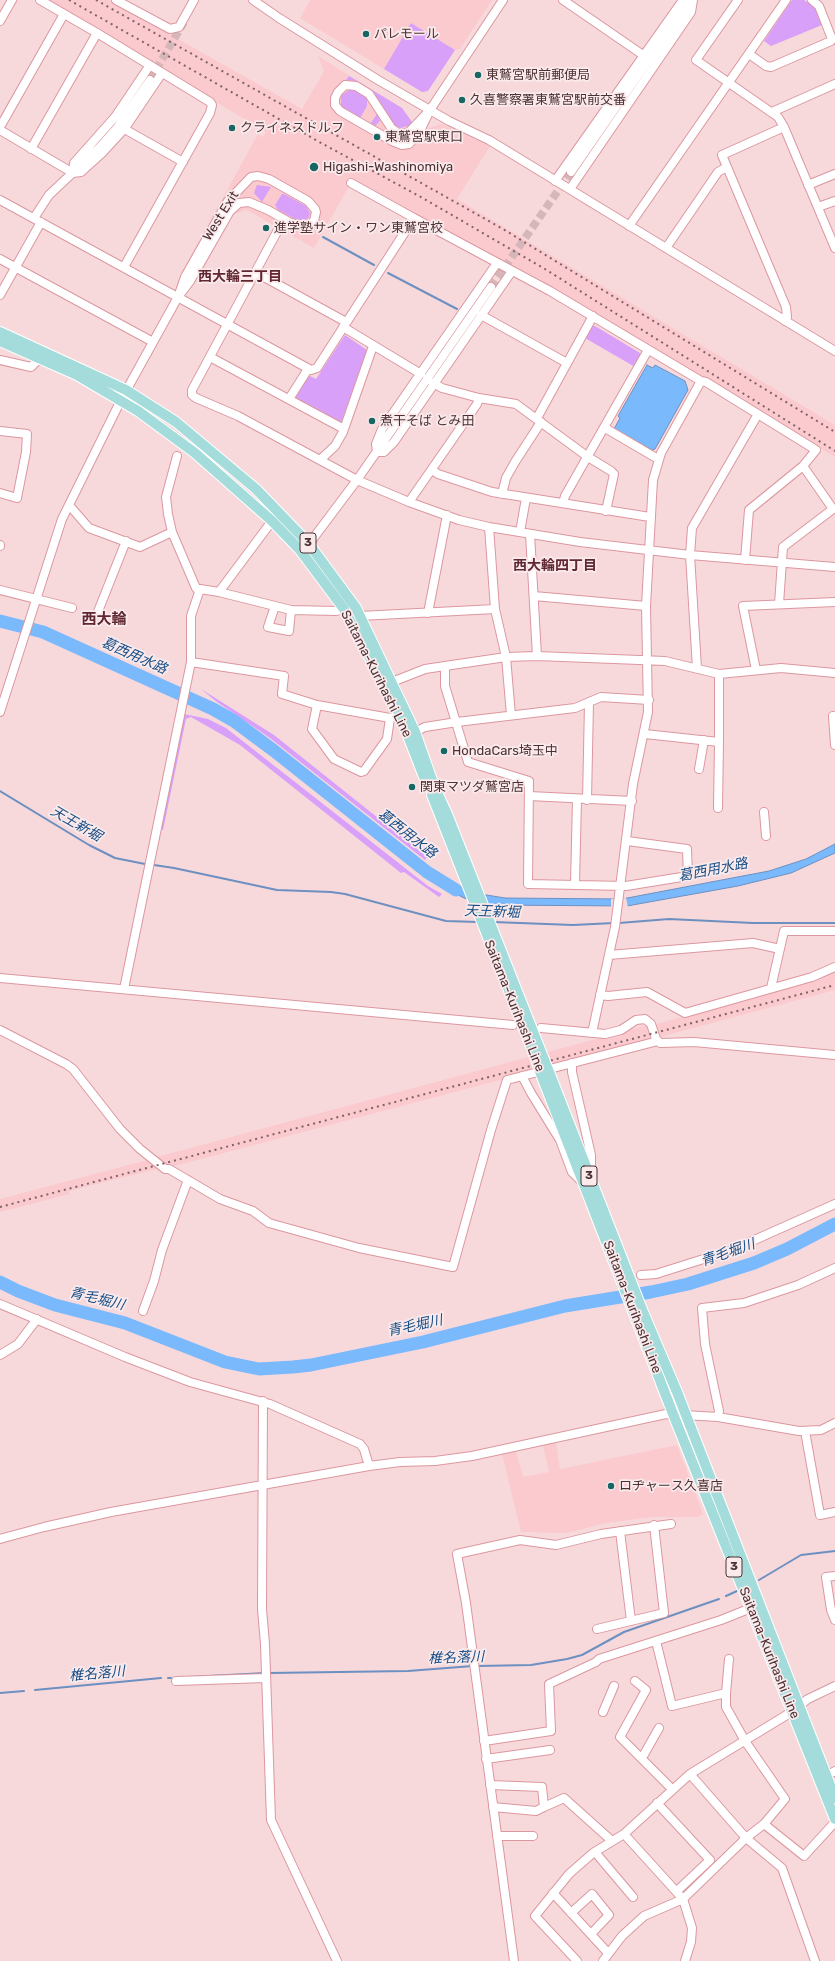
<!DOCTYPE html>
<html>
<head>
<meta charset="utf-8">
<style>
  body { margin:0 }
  canvas { display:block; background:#f7d9dc }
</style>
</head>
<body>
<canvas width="835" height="1961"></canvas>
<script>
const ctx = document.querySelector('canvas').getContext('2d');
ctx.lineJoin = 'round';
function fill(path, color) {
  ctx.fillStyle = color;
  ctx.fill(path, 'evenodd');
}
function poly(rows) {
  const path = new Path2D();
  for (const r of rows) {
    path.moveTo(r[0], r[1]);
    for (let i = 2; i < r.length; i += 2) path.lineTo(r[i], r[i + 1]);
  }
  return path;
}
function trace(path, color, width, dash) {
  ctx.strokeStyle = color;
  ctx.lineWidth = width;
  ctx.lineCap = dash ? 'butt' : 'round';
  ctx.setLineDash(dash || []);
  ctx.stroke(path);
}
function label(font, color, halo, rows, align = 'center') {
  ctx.font = font + ' Rubik,"Noto Sans JP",sans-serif';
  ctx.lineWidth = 3.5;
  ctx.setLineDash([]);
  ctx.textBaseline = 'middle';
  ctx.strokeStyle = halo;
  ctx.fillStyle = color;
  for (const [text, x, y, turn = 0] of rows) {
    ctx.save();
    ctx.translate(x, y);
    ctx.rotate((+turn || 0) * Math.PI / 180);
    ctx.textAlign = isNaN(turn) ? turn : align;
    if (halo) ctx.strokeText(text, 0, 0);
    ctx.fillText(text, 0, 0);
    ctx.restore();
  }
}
fill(poly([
  [46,0,109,0,302,109,324,71,318,56,402,108,412,122,426,129,441,124,490,146,457,199,835,425,835,457,539,279,352,181,314,248,247,210,234,214,196,282,195,282,181,273,258,134,263,137,266,132],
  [310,0,492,0,460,49,455,50,411,23,384,69,300,18],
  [835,971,835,990,660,1037,655,1026,657,1024,818,978],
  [648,1025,650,1039,557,1065,171,1167,166,1167,153,1158],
  [147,1160,161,1168,69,1191,70,1194,0,1212,0,1199],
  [556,1443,560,1469,677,1445,703,1514,698,1517,654,1517,606,1523,567,1533,521,1532,502,1454,516,1451,523,1477,549,1472,543,1445]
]), '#fbcacf');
fill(poly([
  [792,0,804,0,815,7,822,25,771,46,764,41],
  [411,23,455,50,428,91,422,92,384,69],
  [349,76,402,108,412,122,410,125,401,128,395,126,373,92,355,81,346,80],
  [350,89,355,90,367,98,367,106,360,118,341,106,341,96],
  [377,114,380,121,375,126,371,123],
  [257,185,271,187,262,202,254,193],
  [282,194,284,194,306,206,310,213,309,217,305,221,297,220,278,210,275,205],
  [591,326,595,326,640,353,641,356,635,367,585,338],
  [345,335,367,350,341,423,297,400,295,395,306,377,310,376,316,379],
  [201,689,274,735,427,857,425,860,270,738,217,702],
  [184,714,208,719,226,728,428,886,442,894,439,897,404,872,401,873,240,745,191,717,186,719,163,830,160,829]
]), '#d8a0f9');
const water = poly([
  [647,365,653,368,655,365,685,381,688,390,655,449,652,450,614,429,620,418,618,416,647,365],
  [835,844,835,853,791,873,738,886,627,906,491,905,464,898,437,884,443,878,474,893,505,898,622,899,769,871,806,859,835,844]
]);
fill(water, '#7bb9fd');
trace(water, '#6d90c0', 1);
fill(poly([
  [626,898,628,907,611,908,611,899]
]), '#f7d9dc');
trace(poly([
  [323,237,374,265],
  [388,273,457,309],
  [0,791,89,845,115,858,145,864],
  [154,865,174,868,277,890,331,892,345,894,446,921,478,922],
  [493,922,573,925,614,923],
  [619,923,669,919,753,923,835,923],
  [759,1580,801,1555,835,1551],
  [726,1596,737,1591],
  [477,1666,531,1665,567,1659,582,1655,624,1632,719,1599],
  [269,1673,408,1671,473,1666],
  [191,1677,265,1673],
  [168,1678,171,1678],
  [35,1690,161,1678],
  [0,1693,24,1691]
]), '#6d90c0', 2);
trace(poly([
  [0,621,43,632,213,709,234,721,273,750,427,872,456,890],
  [0,1282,18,1291,55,1305,125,1323,225,1362,259,1369,293,1367,311,1365,423,1342,565,1306,651,1292,688,1284,754,1263,787,1249,835,1224]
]), '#7bb9fd', 13);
trace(poly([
  [150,80,184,22],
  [491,287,571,172]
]), '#d5b7ba', 8, [8, 4]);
const minor = poly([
  [40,0,97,33,210,102,212,105,210,113,124,267],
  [116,0,170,29,179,27,194,0],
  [253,0,279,18,378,80,449,121,489,140,835,351],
  [563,0,643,55],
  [738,0,696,60,778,117,784,127,835,248],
  [0,21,12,0],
  [749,54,766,66,771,67,831,41,832,39,819,6,812,0],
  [430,110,408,133,400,134,392,129,369,94,356,86,345,85,338,92,335,98,335,105,340,111,392,141,402,145,409,144,419,133,430,110,503,0],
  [772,112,835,84],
  [0,127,64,14],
  [784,127,722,155,786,307,787,317,785,321],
  [125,128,128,131,183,162],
  [0,130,73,173,81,172,102,153,125,128,162,73],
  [31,149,97,33],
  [571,172,690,0],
  [73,173,74,163,115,117,150,65],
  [555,181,683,0],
  [351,183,414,218],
  [808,185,835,174],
  [570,189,691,12,693,0],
  [0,200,311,370,317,368,414,218,550,291,701,381,661,453,653,480,646,606,648,712,633,784,615,927,592,1033],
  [818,207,835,201],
  [34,218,49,195,100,147,117,128,150,80],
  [629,226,786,0],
  [279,228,192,390,192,395,196,398,238,416,357,480,409,502,459,520,489,527,580,542,690,555,835,567],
  [666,248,718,172,727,167],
  [0,259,153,342],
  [497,263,382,429,376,444,377,452,384,452,394,442,512,271],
  [255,272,346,322],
  [0,295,41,222],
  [481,315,567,363],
  [343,327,421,374],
  [210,357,344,429],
  [0,360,31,367,39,359],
  [701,381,706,382,816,450,803,466,749,510,745,560],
  [433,383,442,388,479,398,516,404,588,457,611,471,614,474,606,511],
  [289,399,308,369],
  [537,418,593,316],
  [605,428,658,459],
  [0,431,27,434,26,452,17,498,0,493],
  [177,456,166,497,168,514,172,532,196,588,199,591],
  [320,460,335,446,343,432,373,346],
  [432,470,438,474,492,492,650,517],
  [502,494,506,478,515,462,541,422],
  [409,502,477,404,479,398],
  [563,503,565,496,648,350],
  [69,505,89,528,140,547,172,532],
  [489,527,495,609,506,657,511,715],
  [520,532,526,498],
  [530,534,537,656],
  [0,545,0,546],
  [304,548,309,544,357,480,491,287],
  [0,590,72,608],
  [219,592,272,521],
  [534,596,646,606],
  [779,604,783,547,833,509,803,466],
  [275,606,268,627,289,631,291,610],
  [428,613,447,515],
  [97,614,126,541],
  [360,616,495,609],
  [191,662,284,676,282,694,317,705,390,718,400,715],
  [697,668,690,555,692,528,758,414],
  [756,670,743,606,835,602],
  [392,682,425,669,445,666],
  [317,705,312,729,334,759,361,772,364,771,387,739,390,718],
  [0,712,62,519,121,400,178,297,190,281,230,211,239,203,249,202,268,210,289,222,302,226,307,226,314,221,316,212,315,209,308,201,269,179,258,176,251,177,228,201,185,277,178,297],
  [833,716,835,745],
  [415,732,425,727,457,722,575,708,601,697,649,700],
  [645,734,719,742,719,674],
  [699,769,704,740],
  [529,796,632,801],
  [587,800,589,703],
  [718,808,719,742],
  [764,812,766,836],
  [627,841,687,849,688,876,626,886,528,884,529,781,468,762,445,686,445,666,506,657,537,656,665,661,719,674,781,668,835,673],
  [575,884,577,799],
  [609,955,753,943,780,949],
  [0,978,513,1025],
  [771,988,784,931,835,931],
  [124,989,191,662,191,616,200,589,219,592,291,610,336,611,344,609],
  [600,995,608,996,647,992,685,1013,812,977,835,967],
  [541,1028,605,1034,621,1030,636,1020,645,1019,651,1024,656,1039,660,1043,694,1042,835,1055],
  [0,1030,66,1064,73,1069,120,1129,140,1149,165,1169,169,1169,220,1199,253,1211,269,1223,359,1248,453,1267,491,1130,507,1080,658,1041],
  [572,1063,572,1072,591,1155,591,1164,588,1172],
  [522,1076,531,1093,560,1140,572,1172,583,1183],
  [641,1275,656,1274,732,1250,835,1204],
  [0,1304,125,1357,190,1382,270,1404,360,1444,364,1449,369,1466],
  [143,1311,154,1281,162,1250,188,1180],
  [0,1355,18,1344,37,1319],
  [263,1401,262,1609,265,1644,271,1820,337,1961],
  [718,1417,719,1411,705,1344,702,1308,744,1303,798,1285,835,1268],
  [805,1431,820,1515,835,1512],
  [620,1531,631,1621],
  [0,1539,44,1527,111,1512,369,1466,400,1462,435,1461,472,1456,666,1414,718,1417,799,1431,821,1430,835,1423],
  [835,1576,826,1577,831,1610,835,1620],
  [597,1629,664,1613,654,1525],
  [656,1641,672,1706,726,1693,729,1659],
  [176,1681,266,1678],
  [635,1681,646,1690,620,1737,672,1789],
  [603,1712,614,1686],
  [484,1741,551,1731,549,1684,596,1662,599,1659,721,1620,751,1608],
  [642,1758,659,1728],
  [486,1759,550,1750],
  [690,1774,746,1838,782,1868,815,1961],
  [826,1776,835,1771],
  [490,1785,542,1787,544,1807,564,1798,612,1841],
  [657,1803,710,1860,677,1891],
  [493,1807,536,1811,544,1807],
  [764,1824,804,1856,835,1822],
  [624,1834,683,1899,692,1928,691,1942,685,1961],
  [497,1836,533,1836],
  [595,1852,633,1897],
  [553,1893,608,1953],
  [571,1913,592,1894,609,1915,591,1934],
  [514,1961,466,1603,457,1554,520,1540,556,1545,601,1534,671,1524],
  [577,1961,535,1916,569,1874,593,1853,624,1834,690,1774,785,1716,808,1699,835,1686],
  [603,1961,622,1936,644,1916,683,1899,746,1838,764,1824,785,1799,745,1741,726,1707,726,1693]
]);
const major = poly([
  [0,332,126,390,176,422,256,489,309,544,356,608,415,732,434,786,447,814,541,1052],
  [0,341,77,375,138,411,195,453,272,521,300,550,344,609,400,715,424,777],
  [432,795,534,1054],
  [549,1072,643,1312,677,1392,835,1798],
  [541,1074,673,1414,835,1819]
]);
trace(minor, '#dc979f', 10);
trace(major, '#fff', 12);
trace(minor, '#fff', 8);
trace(major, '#a3dcda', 10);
trace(poly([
  [69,0,323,144,419,196,545,269,835,451],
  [96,0,503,229,835,432],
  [0,1207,835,985]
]), '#7f6265', 2, [2, 4]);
const majorBridge = poly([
  [541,1052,549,1072],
  [534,1054,541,1074]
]);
trace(majorBridge, '#fff', 12, []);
trace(majorBridge, '#a3dcda', 10);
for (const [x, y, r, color] of [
  [366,34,4,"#186663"],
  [478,75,4,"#186663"],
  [462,100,4,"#186663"],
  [232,128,4,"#186663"],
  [377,137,4,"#186663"],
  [314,167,5,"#186663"],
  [266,228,4,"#186663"],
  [372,421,4,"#186663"],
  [444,751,4,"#186663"],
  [412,787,4,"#186663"],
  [611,1486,4,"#186663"]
]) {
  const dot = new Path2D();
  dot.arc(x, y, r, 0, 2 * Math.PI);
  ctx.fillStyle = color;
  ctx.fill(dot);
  trace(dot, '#faeaec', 1.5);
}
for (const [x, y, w] of [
  [308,543,16],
  [589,1176,16],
  [734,1567,16]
]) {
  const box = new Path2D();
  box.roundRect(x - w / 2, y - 10, w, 20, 3);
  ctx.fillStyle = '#faeaec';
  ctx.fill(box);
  trace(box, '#4c3033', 1);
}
label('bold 12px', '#4c3033', null, [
  ["3",308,543],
  ["3",589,1176],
  ["3",734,1567]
]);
label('13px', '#4c3033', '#faeaec', [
  ["パレモール",374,34],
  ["東鷲宮駅前郵便局",486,75],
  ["久喜警察署東鷲宮駅前交番",470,100],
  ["クライネスドルフ",240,128],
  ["東鷲宮駅東口",385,137],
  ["Higashi-Washinomiya",323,167],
  ["進学塾サイン・ワン東鷲宮校",274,228],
  ["煮干そば とみ田",380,421],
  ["HondaCars埼玉中",452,751],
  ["関東マツダ鷲宮店",420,787],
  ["ロヂャース久喜店",619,1486]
], 'left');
label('13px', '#4c3033', '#faeaec', [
  ["West Exit",221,216,-58],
  ["Saitama-Kurihashi Line",376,674,63],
  ["Saitama-Kurihashi Line",514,1006,68],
  ["Saitama-Kurihashi Line",632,1307,69],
  ["Saitama-Kurihashi Line",769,1653,68]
]);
label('bold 14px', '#602731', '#faeaec', [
  ["西大輪三丁目",240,277],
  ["西大輪四丁目",555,566]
]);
label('italic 14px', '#184e85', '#faeaec', [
  ["葛西用水路",134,656,24],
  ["天王新堀",76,824,30],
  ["葛西用水路",407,834,38],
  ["葛西用水路",713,870,-11],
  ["天王新堀",492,912,2],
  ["青毛堀川",728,1253,-19],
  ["青毛堀川",97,1299,14],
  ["青毛堀川",415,1326,-12],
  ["椎名落川",456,1658,-2],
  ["椎名落川",97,1674,-5]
]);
label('bold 15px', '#602731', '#faeaec', [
  ["西大輪",104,620]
]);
</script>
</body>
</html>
